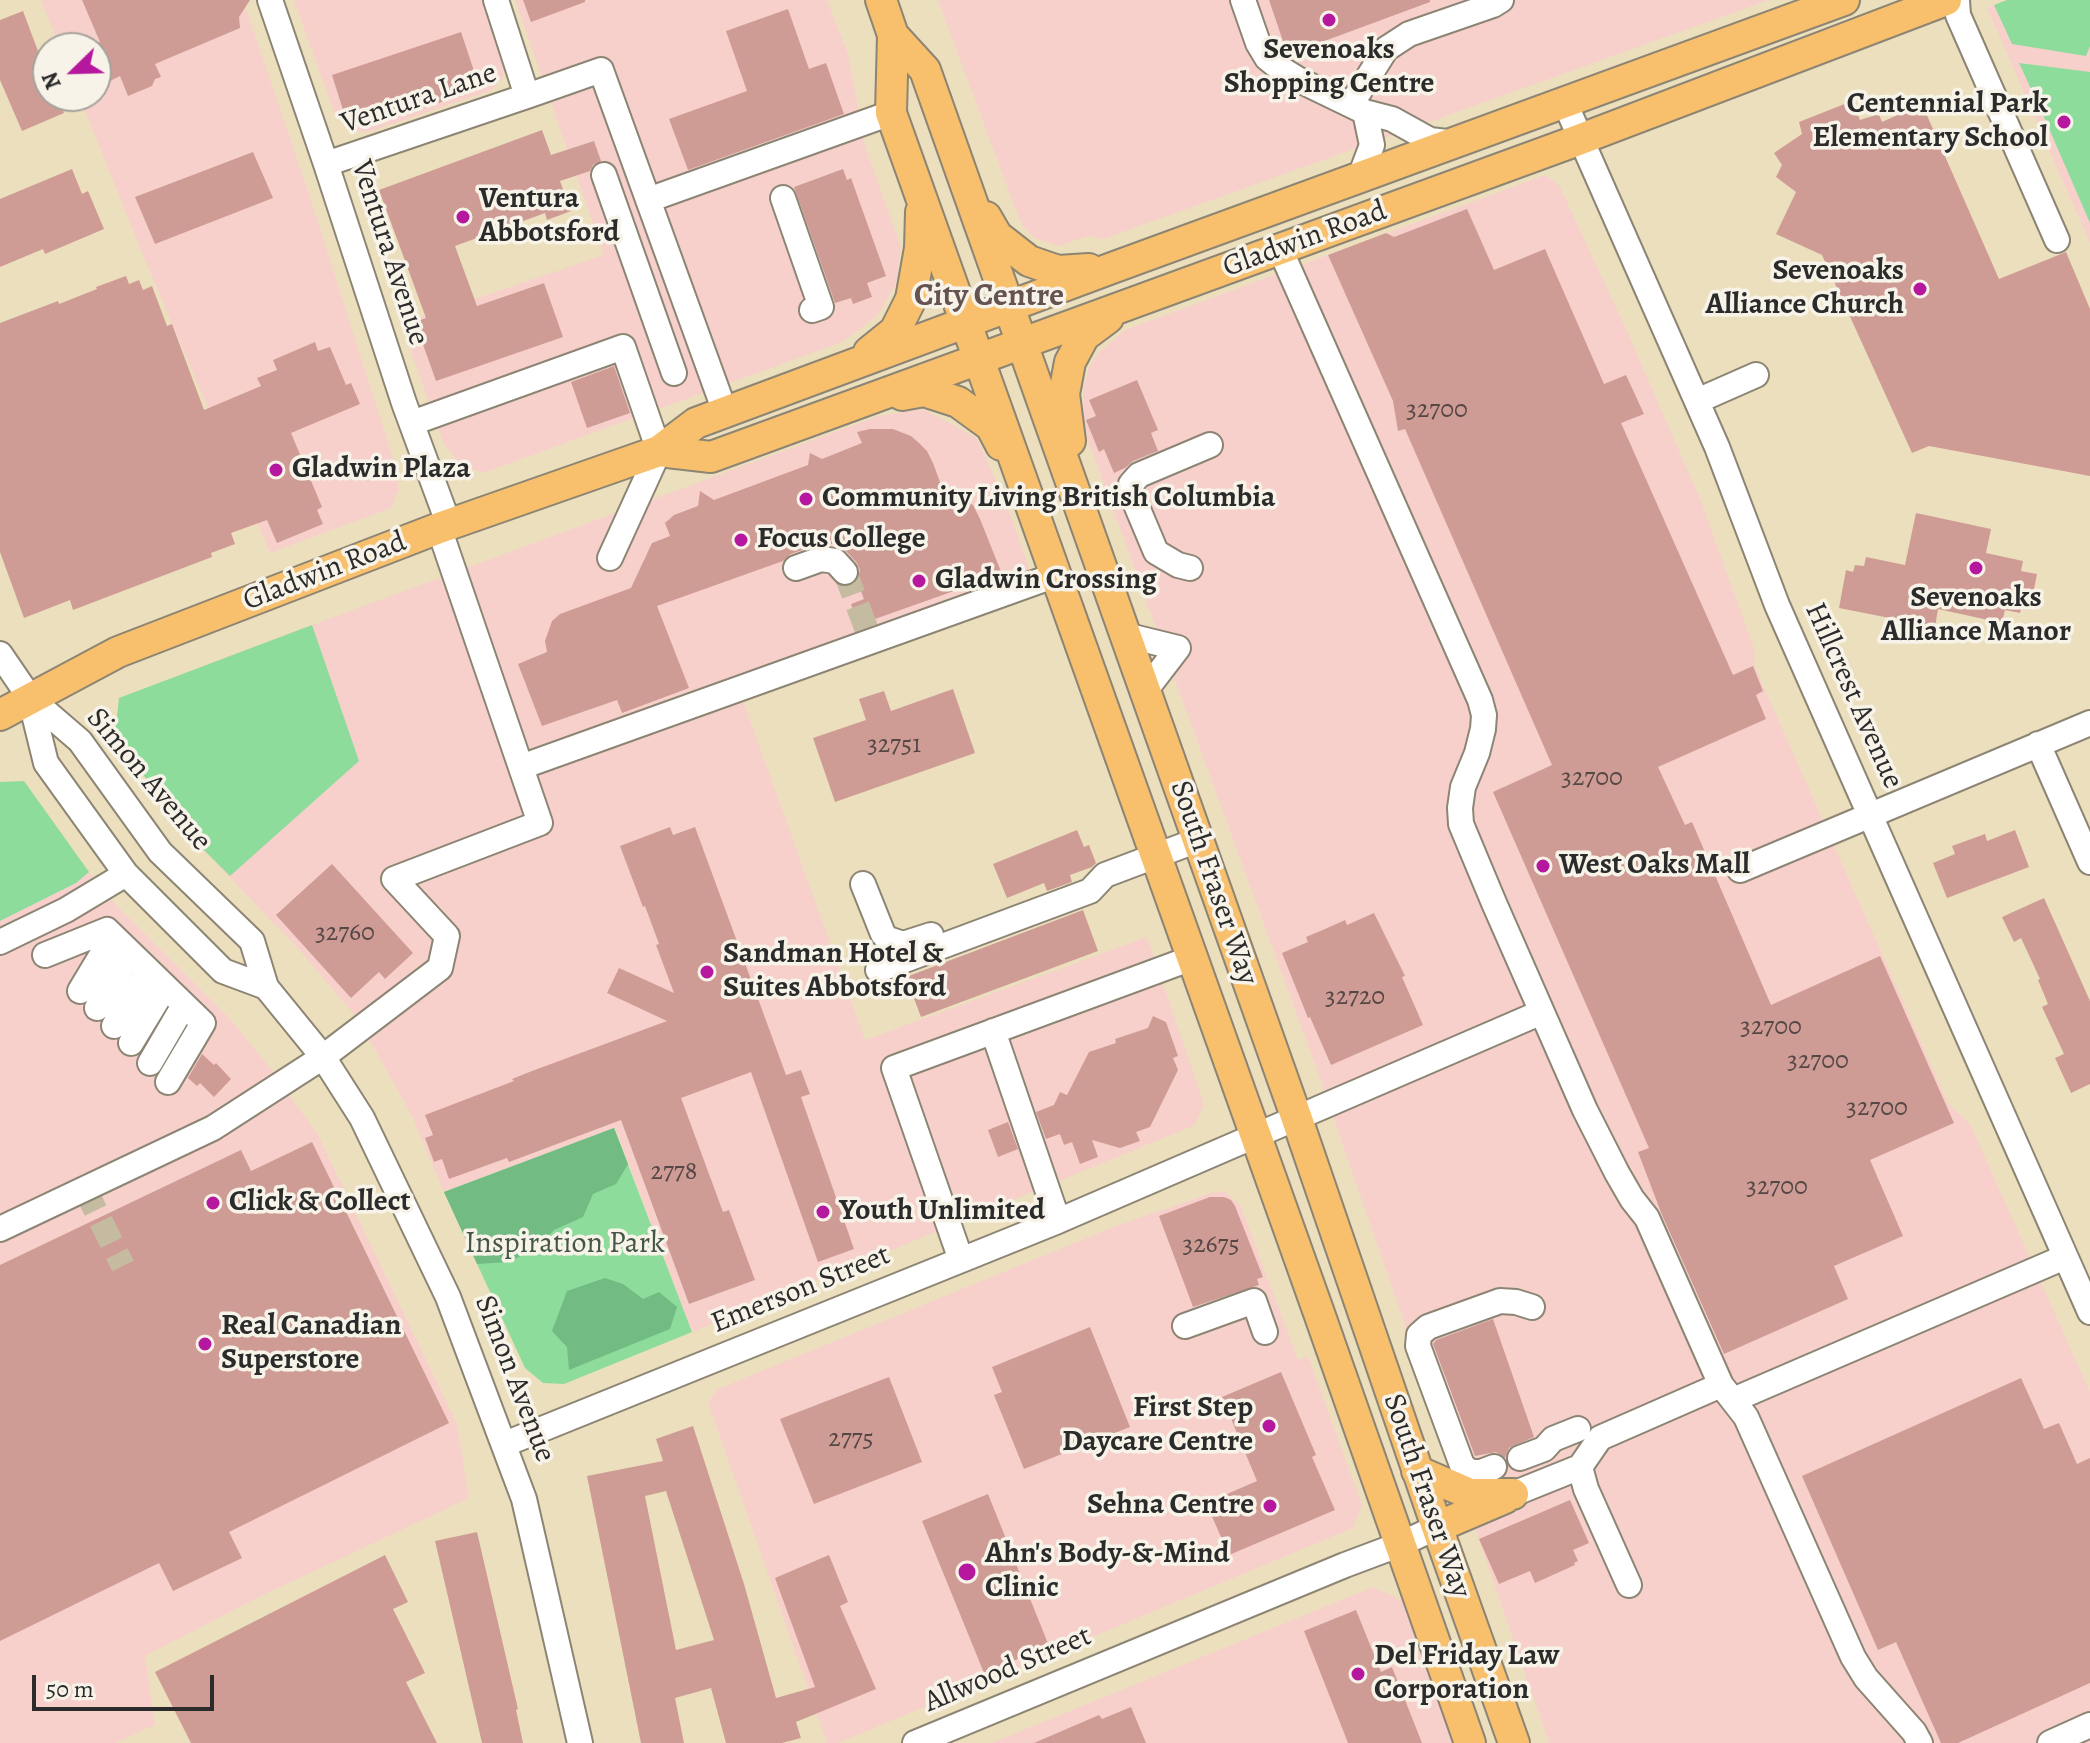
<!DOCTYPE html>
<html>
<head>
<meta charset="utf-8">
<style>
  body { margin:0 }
  #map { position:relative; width:2090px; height:1743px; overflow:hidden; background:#ecdfbe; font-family:Alegreya,serif }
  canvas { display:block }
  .north { position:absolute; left:32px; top:32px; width:80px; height:80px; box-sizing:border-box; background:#f7f3e8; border:2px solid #a5a39c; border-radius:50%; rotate:247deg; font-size:22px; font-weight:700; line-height:32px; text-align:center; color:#2b2b2b }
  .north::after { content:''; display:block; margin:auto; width:28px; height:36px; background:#b5179e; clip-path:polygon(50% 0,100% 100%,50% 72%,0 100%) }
  .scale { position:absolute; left:32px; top:1675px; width:182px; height:36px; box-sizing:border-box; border:4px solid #2b2b2b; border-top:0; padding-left:10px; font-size:24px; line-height:28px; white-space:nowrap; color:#2b2b2b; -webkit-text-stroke:6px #f7f3e8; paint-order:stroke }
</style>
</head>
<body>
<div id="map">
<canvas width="2090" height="1743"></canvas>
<div class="north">N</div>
<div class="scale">50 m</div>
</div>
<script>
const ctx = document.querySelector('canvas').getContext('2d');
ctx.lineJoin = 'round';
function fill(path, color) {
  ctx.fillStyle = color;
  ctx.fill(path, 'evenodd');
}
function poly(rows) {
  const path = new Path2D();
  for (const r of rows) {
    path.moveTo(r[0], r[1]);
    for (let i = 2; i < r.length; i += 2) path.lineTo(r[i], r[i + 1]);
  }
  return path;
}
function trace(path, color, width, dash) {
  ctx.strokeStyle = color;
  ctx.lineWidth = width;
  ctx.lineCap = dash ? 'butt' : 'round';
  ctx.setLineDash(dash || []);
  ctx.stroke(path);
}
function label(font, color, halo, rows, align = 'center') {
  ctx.font = font + ' Alegreya,serif';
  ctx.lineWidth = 7;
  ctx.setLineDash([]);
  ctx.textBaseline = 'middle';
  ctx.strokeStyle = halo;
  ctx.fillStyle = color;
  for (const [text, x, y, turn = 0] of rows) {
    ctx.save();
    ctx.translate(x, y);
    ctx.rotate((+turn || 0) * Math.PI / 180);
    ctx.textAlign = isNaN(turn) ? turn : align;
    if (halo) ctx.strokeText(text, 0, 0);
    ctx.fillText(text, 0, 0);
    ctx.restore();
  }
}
fill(poly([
  [41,0,243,0,311,200,397,471,399,489,391,508,270,553,139,246,79,96,96,96,96,48,60,48],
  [294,0,482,0,503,60,503,78,490,91,368,132,346,129,334,112],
  [515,0,827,0,848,54,865,146,901,247,896,283,878,315,842,342,483,473,460,464,444,444,401,324,604,255],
  [938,0,1769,0,1103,239,1088,236,1058,246,1035,238,1023,226,1016,211],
  [2007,0,2090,0,2090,243,1987,8],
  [1545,175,1559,185,1626,329,1701,501,1755,651,1754,665,1948,1103,1970,1124,2090,1392,2090,1743,1549,1743,1316,1067,1088,441,1083,414,1083,389,1088,371,1096,355,1125,330],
  [923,409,977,438,1007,505,1039,596,743,701,865,1040,1147,937,1204,1104,1195,1125,692,1332,615,1128,444,1192,411,1114,358,1019,295,945,185,831,115,737,119,698,312,625,878,416],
  [24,781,89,872,115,904,231,1020,267,1064,318,1135,457,1424,469,1498,259,1597,145,1656,155,1725,115,1743,0,1743,0,782],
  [1217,1191,1225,1192,1240,1204,1298,1360,1308,1356,1362,1505,1353,1528,838,1743,827,1743,708,1402,718,1389,1116,1226],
  [1373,1587,1408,1603,1458,1743,992,1743]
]), '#f7d0cb');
fill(poly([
  [2007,0,2090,0,2090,46,2086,56,2012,44,1994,5],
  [2019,63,2090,72,2090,223,2044,117],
  [312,625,359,761,230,876,185,831,115,737,119,698],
  [24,781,89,872,76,883,0,921,0,782],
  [614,1128,692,1332,564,1384,543,1383,525,1368,444,1192]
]), '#8ddc9b');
fill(poly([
  [614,1128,628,1164,616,1184,593,1194,583,1217,554,1230,540,1246,509,1262,477,1264,444,1192],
  [605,1278,623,1284,643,1299,659,1292,677,1307,670,1329,569,1370,567,1347,552,1331,567,1291]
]), '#72bc83');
fill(poly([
  [82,0,250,0,239,17,240,28,155,64,161,77,155,79,152,86,128,96,120,76,108,82,96,55,96,48,93,48,92,45,100,42],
  [523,0,585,0,585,2,531,22],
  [1269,0,1430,0,1430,2,1303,49,1283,41],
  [788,9,809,69,826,63,844,114,688,170,669,119,747,91,726,31],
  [23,11,48,78,48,96,56,96,64,113,22,131,0,80,0,20],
  [461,32,480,89,379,123,361,126,353,124,348,118,343,110,332,75],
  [1852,101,1860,120,1879,114,1882,122,1922,104,1999,279,2066,252,2090,309,2090,476,1929,446,1912,453,1822,255,1776,234,1796,192,1776,177,1782,165,1774,153,1802,134,1799,122],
  [542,130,551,155,594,141,601,161,593,165,590,171,560,181,571,211,547,220,545,213,455,246,477,306,544,283,563,337,436,381,415,322,426,318,379,190],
  [253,152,273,198,155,244,135,197],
  [72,169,82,194,88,191,104,229,45,254,43,249,0,267,0,199],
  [843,169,847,180,851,178,886,276,867,283,872,297,853,304,851,298,835,303,794,187],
  [1467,209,1494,270,1545,249,1604,384,1626,375,1644,414,1621,423,1733,675,1753,666,1763,691,1756,695,1766,719,1658,767,1685,825,1692,822,1771,1005,1880,956,1954,1123,1870,1160,1903,1236,1834,1266,1848,1299,1724,1354,1662,1215,1638,1152,1649,1148,1493,792,1552,765,1405,429,1398,431,1393,401,1328,255,1386,233,1394,237],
  [126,276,129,284,139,280,143,290,152,286,167,326,172,324,204,410,261,386,257,378,277,370,273,360,315,342,318,351,330,347,346,385,351,383,360,404,291,433,322,507,317,510,323,524,277,543,267,520,231,533,235,544,211,553,212,557,73,610,70,600,24,618,0,552,0,323,58,301,59,304,97,289,96,287],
  [614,366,630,413,587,428,571,382],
  [1137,380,1158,430,1151,433,1158,451,1133,461,1125,468,1114,473,1104,449,1099,452,1086,420,1096,416,1089,400],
  [870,429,893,429,911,436,919,443,927,451,933,463,945,496,963,498,973,505,980,519,1002,574,858,625,851,604,864,599,857,581,860,570,857,563,846,551,832,544,816,545,791,554,783,561,657,606,689,688,622,713,617,700,542,726,518,664,547,652,545,641,552,621,560,614,631,588,652,543,670,536,665,523,674,515,698,506,700,491,714,500,808,465,810,453,822,459,862,443,857,432],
  [1916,513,1991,529,1986,553,2023,561,2021,571,2037,574,2030,610,2021,609,2020,613,2005,610,2002,623,1938,609,1935,627,1839,608,1846,570,1853,572,1855,565,1864,566,1866,557,1905,565],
  [953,689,975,753,835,802,813,738,866,720,859,699,884,691,891,711],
  [670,827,673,835,695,827,786,1075,801,1070,810,1094,801,1097,854,1249,818,1262,751,1072,681,1098,723,1212,729,1210,755,1280,689,1304,621,1120,509,1162,507,1158,449,1179,442,1159,434,1162,425,1138,433,1135,425,1115,514,1081,512,1079,532,1071,667,1021,607,993,619,968,674,993,656,945,659,944,645,906,643,907,620,846],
  [1077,830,1084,847,1089,845,1096,863,1092,867,1070,875,1072,882,1047,891,1044,883,1007,898,993,864],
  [2015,830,2029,867,1947,898,1933,863,1955,854,1952,846,1985,834,1987,841],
  [332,864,413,953,385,979,379,972,351,998,276,915],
  [2044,898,2090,1001,2090,1084,2071,1093,2055,1058,2064,1054,2042,1007,2048,1004,2038,980,2040,979,2021,938,2014,942,2002,917],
  [1083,910,1098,951,921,1017,906,977],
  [1374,913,1405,976,1402,977,1423,1025,1331,1065,1310,1017,1308,1018,1282,953,1308,942,1306,937,1325,929,1345,920,1347,925],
  [1153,1016,1166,1022,1178,1056,1173,1058,1178,1070,1150,1127,1136,1132,1140,1141,1120,1148,1092,1140,1098,1157,1080,1164,1072,1142,1064,1145,1060,1134,1046,1139,1036,1112,1054,1105,1060,1092,1067,1095,1089,1052,1116,1043,1115,1039,1148,1028],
  [202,1054,214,1065,216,1063,231,1079,214,1097,200,1083,197,1086,188,1078],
  [1008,1122,1018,1149,998,1157,988,1130],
  [312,1142,449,1423,229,1532,242,1558,173,1591,159,1563,0,1641,0,1265,241,1150,251,1171],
  [1210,1197,1224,1197,1231,1200,1235,1206,1263,1277,1257,1279,1259,1285,1193,1307,1159,1216],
  [1493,1319,1534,1437,1509,1448,1505,1458,1496,1452,1475,1456,1433,1344,1436,1340],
  [1090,1327,1130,1427,1024,1469,994,1395,1002,1392,992,1367],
  [1281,1372,1316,1455,1312,1457,1335,1510,1229,1555,1206,1503,1257,1481,1222,1397],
  [889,1377,922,1462,814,1504,780,1419],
  [2021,1378,2044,1429,2059,1423,2077,1464,2090,1458,2090,1683,1958,1743,1941,1743,1896,1642,1878,1650,1802,1476],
  [693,1426,744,1584,776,1698,815,1687,775,1578,829,1555,848,1602,840,1606,876,1689,796,1722,801,1738,782,1743,726,1743,711,1688,675,1698,684,1743,641,1743,587,1476,663,1461,656,1439],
  [666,1491,714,1640,676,1650,645,1496],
  [988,1494,1049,1646,984,1673,922,1521],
  [1570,1500,1589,1543,1573,1550,1578,1561,1574,1563,1575,1565,1535,1583,1530,1571,1499,1584,1479,1539],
  [477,1532,518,1709,516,1710,523,1743,482,1743,435,1541],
  [385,1555,408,1602,393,1609,425,1673,406,1682,437,1743,191,1743,155,1672],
  [1356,1610,1381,1672,1392,1667,1422,1743,1348,1743,1304,1631],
  [1131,1707,1146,1743,1034,1743,1099,1715,1102,1719]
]), '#cf9c95');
trace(poly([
  [845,572,871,641],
  [85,1189,123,1266]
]), '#c5bba1', 24, [24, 12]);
const minor = poly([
  [270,0,326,164,404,403,449,525],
  [1243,0,1258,43,1267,58,1278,67,1299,80,1365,112,1392,119,1430,140,1455,143],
  [1957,0,1958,15,2057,240],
  [527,96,601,70,725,412],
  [1352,103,1386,49,1409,34,1493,5,1501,0],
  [1565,103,1717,447,1777,605,2090,1312],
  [326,164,527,96,496,0],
  [604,175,674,373],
  [1360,177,1372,145,1365,112],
  [783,198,821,307,812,310],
  [648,200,891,113],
  [1280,249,1480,700,1484,715,1483,729,1477,753,1463,787,1460,808,1461,824,1494,903,1585,1110,1617,1173,1632,1199,1647,1218,1721,1385,1746,1417,1853,1657,1866,1678,1914,1732,1920,1743],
  [1697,401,1756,375],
  [412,423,623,347,659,451,610,558],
  [796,568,821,559,835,561,845,572],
  [1190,568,1178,565,1156,552,1132,495,1131,484,1139,475,1210,445],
  [1125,635,1178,648,1145,691],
  [0,654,30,698,80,741,160,852,252,941,266,987,323,1057,362,1118,448,1297,524,1499,580,1743],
  [30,698,46,763,126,874,223,971,266,987],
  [2038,744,2090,862],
  [521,767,1056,575],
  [1740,870,2090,723],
  [863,884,883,934,888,939,903,944,931,935],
  [0,942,66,910,126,874],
  [45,955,107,930,203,1023,168,1082],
  [878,970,1090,891,1105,875,1198,840],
  [80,991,113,936],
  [97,1008,130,953],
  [114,1026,148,970],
  [993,1031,1058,1221],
  [131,1043,165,987],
  [150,1063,184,1005],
  [0,1229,213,1128,323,1057,440,968,447,936,394,879,540,823,439,528],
  [961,1260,894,1068,1192,958],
  [1185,1326,1254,1301,1265,1332],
  [1733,1400,2065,1257],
  [505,1444,1058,1221,1542,1012],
  [1520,1458,1544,1449,1553,1439,1578,1429],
  [1494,1467,1481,1472,1470,1472,1462,1465,1418,1346,1419,1335,1428,1327,1500,1301,1516,1302,1532,1307],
  [1580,1467,1586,1489,1629,1585],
  [1513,1494,1580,1467,1600,1438,1721,1385],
  [915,1743,1345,1565,1401,1544,1437,1527],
  [2050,1743,2090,1725]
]);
const major = poly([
  [881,0,893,35,891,113,1319,1313,1470,1743],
  [893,35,925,70,1297,1119,1437,1527,1514,1743],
  [986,217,997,236,1029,261,1058,271,1089,269],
  [869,352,895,331,911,299,920,248,921,212],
  [902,395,924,391,958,402,991,426,1001,445],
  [1070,441,1064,394,1070,362,1084,336,1108,318],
  [659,451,711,457,1581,139,1946,0],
  [0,715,118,652,439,528,659,451,696,423,1112,268,1844,0],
  [1417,1471,1470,1494,1513,1494],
  [1437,1527,1505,1498]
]);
trace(minor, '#8c8574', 28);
trace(major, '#8c8574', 34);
trace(minor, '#fff', 24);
trace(major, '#f8bf6c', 30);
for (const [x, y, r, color] of [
  [1329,20,8,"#b5179e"],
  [2064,122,8,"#b5179e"],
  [463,217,8,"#b5179e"],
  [1920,289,8,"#b5179e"],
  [276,470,8,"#b5179e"],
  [806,499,8,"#b5179e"],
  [741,540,8,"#b5179e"],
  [1976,568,8,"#b5179e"],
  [919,581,8,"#b5179e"],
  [1543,866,8,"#b5179e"],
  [707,972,8,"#b5179e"],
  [213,1203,8,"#b5179e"],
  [823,1212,8,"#b5179e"],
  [205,1344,8,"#b5179e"],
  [1269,1426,8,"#b5179e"],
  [1270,1506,8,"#b5179e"],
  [967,1572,10,"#b5179e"],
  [1358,1674,8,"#b5179e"]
]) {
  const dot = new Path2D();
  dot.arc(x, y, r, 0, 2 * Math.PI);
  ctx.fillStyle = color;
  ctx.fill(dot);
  trace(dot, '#f7f3e8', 3);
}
label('26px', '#544746', null, [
  ["32700",1437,411],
  ["32751",894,746],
  ["32700",1592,779],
  ["32760",345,934],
  ["32720",1355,998],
  ["32700",1771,1028],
  ["32700",1818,1062],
  ["32700",1877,1109],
  ["2778",674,1173],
  ["32700",1777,1188],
  ["32675",1211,1246],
  ["2775",851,1440]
]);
label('bold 30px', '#2b2b2b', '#f7f3e8', [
  ["Sevenoaks",1329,51,"center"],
  ["Shopping Centre",1329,85,"center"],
  ["Centennial Park",2048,105,"right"],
  ["Elementary School",2048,139,"right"],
  ["Ventura",479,200],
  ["Abbotsford",479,234],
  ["Sevenoaks",1904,272,"right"],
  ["Alliance Church",1904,306,"right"],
  ["Gladwin Plaza",292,470],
  ["Community Living British Columbia",822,499],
  ["Focus College",757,540],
  ["Gladwin Crossing",935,581],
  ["Sevenoaks",1976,599,"center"],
  ["Alliance Manor",1976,633,"center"],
  ["West Oaks Mall",1559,866],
  ["Sandman Hotel &",723,955],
  ["Suites Abbotsford",723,989],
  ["Click & Collect",229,1203],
  ["Youth Unlimited",839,1212],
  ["Real Canadian",221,1327],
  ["Superstore",221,1361],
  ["First Step",1253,1409,"right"],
  ["Daycare Centre",1253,1443,"right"],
  ["Sehna Centre",1254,1506,"right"],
  ["Ahn's Body-&-Mind",985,1555],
  ["Clinic",985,1589],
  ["Del Friday Law",1374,1657],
  ["Corporation",1374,1691]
], 'left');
label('30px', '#2b2b2b', '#f7f3e8', [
  ["Ventura Lane",419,99,-19],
  ["Gladwin Road",1305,240,-20],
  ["Ventura Avenue",389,253,72],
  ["Gladwin Road",325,572,-21],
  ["Hillcrest Avenue",1853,696,66],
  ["Simon Avenue",148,780,50],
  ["South Fraser Way",1213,883,71],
  ["Emerson Street",801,1290,-22],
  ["Simon Avenue",514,1379,69],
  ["South Fraser Way",1426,1496,71],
  ["Allwood Street",1008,1670,-23]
]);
label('30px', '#445747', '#f7f3e8', [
  ["Inspiration Park",565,1245]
]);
label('bold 32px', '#645350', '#f7f3e8', [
  ["City Centre",989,297]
]);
</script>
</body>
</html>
